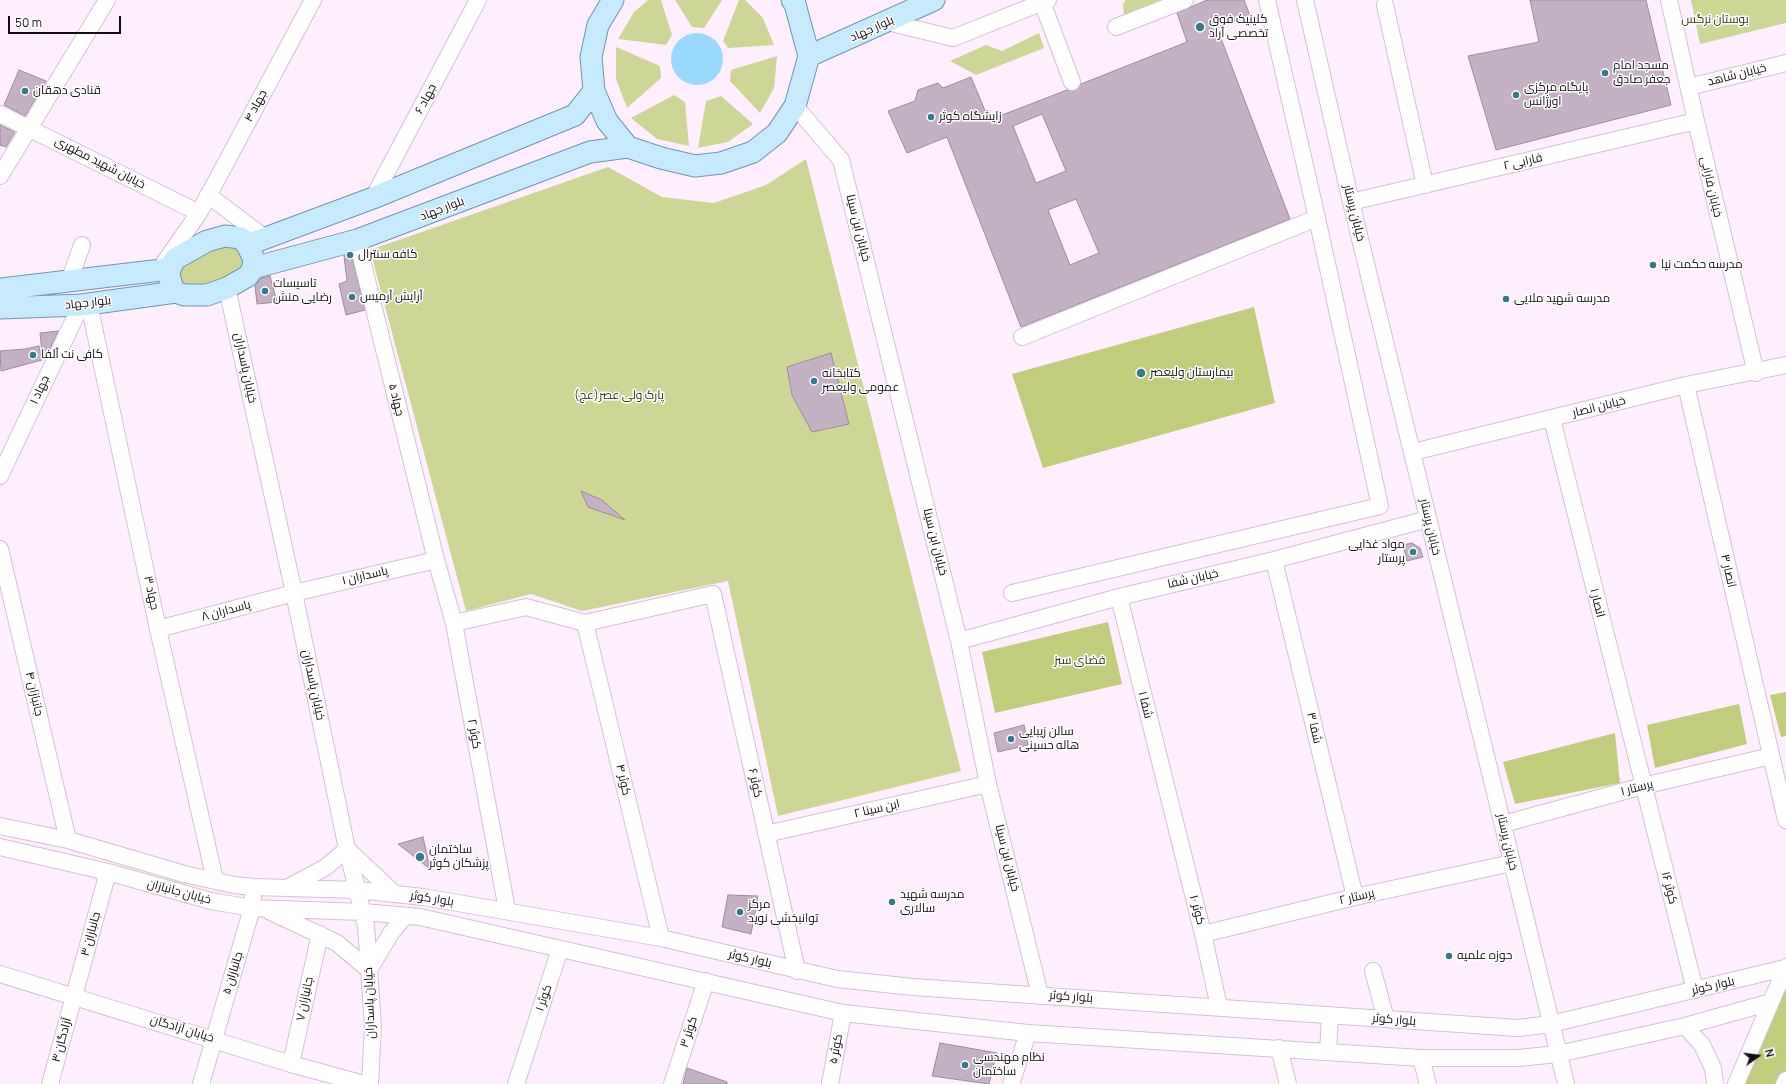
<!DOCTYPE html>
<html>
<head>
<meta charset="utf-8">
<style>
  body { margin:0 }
  #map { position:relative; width:1786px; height:1084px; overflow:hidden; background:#ffeffe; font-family:Manrope,sans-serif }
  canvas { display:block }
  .north { position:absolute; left:1738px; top:1036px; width:40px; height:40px; -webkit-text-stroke:3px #fff; paint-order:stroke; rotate:76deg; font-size:11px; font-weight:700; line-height:16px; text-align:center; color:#140d13 }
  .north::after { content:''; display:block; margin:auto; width:14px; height:18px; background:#140d13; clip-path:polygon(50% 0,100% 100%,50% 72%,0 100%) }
  .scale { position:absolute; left:8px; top:16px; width:113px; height:18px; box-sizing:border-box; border:2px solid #140d13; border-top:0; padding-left:5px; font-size:12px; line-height:14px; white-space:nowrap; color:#140d13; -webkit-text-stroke:3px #fff; paint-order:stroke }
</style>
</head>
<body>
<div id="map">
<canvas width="1786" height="1084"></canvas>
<div class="north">N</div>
<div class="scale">50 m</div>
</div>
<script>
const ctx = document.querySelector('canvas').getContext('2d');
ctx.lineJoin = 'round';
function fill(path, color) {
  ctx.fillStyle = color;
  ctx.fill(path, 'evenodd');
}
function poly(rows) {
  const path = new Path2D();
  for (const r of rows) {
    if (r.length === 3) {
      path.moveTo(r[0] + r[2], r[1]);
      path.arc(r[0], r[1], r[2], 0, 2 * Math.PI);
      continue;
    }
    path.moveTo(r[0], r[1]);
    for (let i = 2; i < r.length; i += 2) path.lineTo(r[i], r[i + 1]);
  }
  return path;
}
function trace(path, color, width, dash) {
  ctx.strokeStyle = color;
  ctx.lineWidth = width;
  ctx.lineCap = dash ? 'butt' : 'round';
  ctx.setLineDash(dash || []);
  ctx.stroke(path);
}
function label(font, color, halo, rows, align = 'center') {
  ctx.font = font + ' Manrope,Cairo,sans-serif';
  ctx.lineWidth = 3;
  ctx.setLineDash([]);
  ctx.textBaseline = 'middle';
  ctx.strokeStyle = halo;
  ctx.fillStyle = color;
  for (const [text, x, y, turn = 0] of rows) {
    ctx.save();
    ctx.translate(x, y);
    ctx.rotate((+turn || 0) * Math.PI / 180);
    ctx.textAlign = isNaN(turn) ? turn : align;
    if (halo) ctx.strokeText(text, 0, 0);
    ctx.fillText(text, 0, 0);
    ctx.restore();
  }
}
fill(poly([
  [648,0,661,0,672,35,666,45,618,39,634,12],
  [675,0,722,0,704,28,692,27],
  [739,0,745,0,763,18,774,45,728,48,723,41],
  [1126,0,1167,0,1124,17,1123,4],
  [1691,0,1786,0,1786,23,1700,44],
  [1039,33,1044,48,976,75,950,61,986,45,1002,51],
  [616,47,660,66,661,78,627,108,616,79],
  [777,56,774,88,760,113,730,81,731,70],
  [674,95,685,102,689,146,657,139,631,118],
  [721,96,753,124,728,142,698,148,706,101],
  [806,159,961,771,778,816,728,581,582,611,531,594,466,611,370,250,608,167,662,197,714,203,766,185],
  [240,240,247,274,183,293,176,260]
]), '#ced695');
fill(poly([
  [1254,307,1275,403,1043,468,1012,374],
  [1108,622,1122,684,995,713,982,652],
  [1786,692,1786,736,1781,737,1770,695],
  [1739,704,1747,744,1655,768,1647,725],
  [1615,733,1620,783,1515,804,1503,762],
  [1786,967,1786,1078,1783,1084,1735,1084]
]), '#c2cc7d');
fill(poly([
  [697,59,26]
]), '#98d9fd');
const building = poly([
  [1207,0,1244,0,1250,15,1217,28,1290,219,1021,327,947,137,907,153,888,111,915,101,918,90,938,83,943,88,971,77,989,120,1067,90,1075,91,1081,84,1187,42,1177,13,1207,0],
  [1042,114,1066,171,1036,183,1013,126,1042,114],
  [1076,199,1099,253,1070,265,1048,210,1076,199],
  [1530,0,1646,0,1671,105,1496,150,1468,56,1539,42,1530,0],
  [19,70,46,81,25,116,4,105,19,70],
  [0,125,15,132,6,147,0,145,0,125],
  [351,254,365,310,346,315,339,284,347,281,344,256,351,254],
  [270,276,277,302,257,304,255,286,261,278,270,276],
  [58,331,49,351,42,353,40,333,58,331],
  [39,346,42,360,1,371,0,351,25,349,39,346],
  [831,353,849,424,812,432,792,395,787,367,831,353],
  [581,491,602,500,625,520,588,507,581,491],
  [1412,543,1420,548,1423,557,1407,561,1403,545,1412,543],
  [1024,725,1028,745,998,752,994,733,1024,725],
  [423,837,430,869,398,844,423,837],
  [728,895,758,896,751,934,722,927,728,895],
  [940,1043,997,1053,989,1084,932,1076,940,1043],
  [687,1068,727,1082,727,1084,683,1084,687,1068]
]);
fill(building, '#c4b1c3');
trace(building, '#9e8c9d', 1);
const minor = poly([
  [1305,0,1351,202,1566,1084],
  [1669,0,1696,121,1756,373],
  [1042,2,1072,82],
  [1385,5,1425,185],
  [887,22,953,38,1048,0],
  [1116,27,1185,0],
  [1689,87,1786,63],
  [795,106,841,160,959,641,988,784,1040,995],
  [0,114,199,213],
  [0,176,107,0],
  [208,195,265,238],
  [373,198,478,0],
  [1351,202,1696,121],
  [357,240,436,560,454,623,507,910],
  [164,263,199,213,313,0],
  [69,281,82,245],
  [227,288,294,593,347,849,366,926,373,1026,370,1084],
  [89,304,158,629,215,880],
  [1022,337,1317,218,1267,0],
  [1686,385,1786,820],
  [1552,419,1695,990],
  [1413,452,1686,385,1786,365],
  [0,476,81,305],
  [0,549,68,840],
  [1274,560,1355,897],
  [1012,593,1380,506,1317,218],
  [1119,597,1203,934,1219,1007],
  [454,623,526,607,585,623,713,594,797,971],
  [585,623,661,938],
  [158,629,294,593,436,560],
  [959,641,1119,597,1274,560,1428,519],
  [1503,824,1643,786,1771,756],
  [0,826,68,840,184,874,234,885,254,887,358,890,423,897,661,938,837,979,913,987,1518,1028,1551,1024,1785,968],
  [766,834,988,784],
  [0,847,108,872,211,901,252,908,363,912,420,917,843,1013,1028,1033,1421,1058,1518,1058,1558,1054,1685,1026,1771,1002],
  [289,887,326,867,347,849,395,894],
  [269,911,337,943,369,970,391,933,405,916],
  [1203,934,1355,897,1512,863],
  [1373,971,1386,1019],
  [0,974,291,1064,364,1084],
  [1685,1026,1702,1045,1713,1068,1715,1084],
  [1279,1048,1288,1084],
  [1328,1052,1330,1016],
  [1421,1058,1428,1084],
  [291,1064,320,934],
  [50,1084,108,872],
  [201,1084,252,908,253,897],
  [516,1084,560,949],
  [672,1084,706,981],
  [830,1084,843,1013],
  [1011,1084,1028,1033],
  [1736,1084,1786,967],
  [1784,1084,1786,1080]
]);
const major = poly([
  [613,0,598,25,591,57,594,91,607,121,628,147,661,158,695,166,721,163,753,152,777,133,795,106,809,56,795,4,792,0],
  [809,56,934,0],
  [225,236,241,238,247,245,254,259,253,268,248,276,227,288,207,295,184,295,176,292,173,288,169,276,170,269,175,259,207,241,225,236],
  [247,245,373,198,575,115,594,91],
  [253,268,357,240,590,152,628,147],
  [0,289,170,269],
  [0,308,81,305,176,292]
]);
trace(minor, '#d4c1d3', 18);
trace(major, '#6f95ab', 23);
trace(minor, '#fff', 16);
trace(major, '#c6ebfe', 21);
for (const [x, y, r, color] of [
  [1200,27,5,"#39778d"],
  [1605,73,4,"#39778d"],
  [25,91,4,"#39778d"],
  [1516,95,4,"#39778d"],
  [931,117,4,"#39778d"],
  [350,255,4,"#39778d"],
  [1653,265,4,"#39778d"],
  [265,291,4,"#39778d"],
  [352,297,4,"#39778d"],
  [1506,299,4,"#39778d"],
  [33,355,4,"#39778d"],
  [1141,373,5,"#39778d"],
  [814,381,4,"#39778d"],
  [1413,552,4,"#39778d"],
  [1011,739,4,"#39778d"],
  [420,857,5,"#39778d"],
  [892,902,4,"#39778d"],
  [740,912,4,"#39778d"],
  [1449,956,4,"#39778d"],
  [965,1065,4,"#39778d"]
]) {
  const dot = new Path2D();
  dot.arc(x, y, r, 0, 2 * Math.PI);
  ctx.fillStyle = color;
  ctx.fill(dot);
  trace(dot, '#fff', 1.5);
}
label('12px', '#140d13', '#fff', [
  ["کلینیک فوق",1209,20],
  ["تخصصی آراد",1209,34],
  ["مسجد امام",1613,66],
  ["جعفر صادق",1613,80],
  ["پایگاه مرکزی",1524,88],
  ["اورژانس",1524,102],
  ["قنادی دهقان",33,91],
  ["زایشگاه کوثر",939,117],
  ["کافه سنترال",358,255],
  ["مدرسه حکمت نیا",1661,265],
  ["تاسیسات",273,284],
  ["رضایی منش",273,298],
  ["آرایش آرمیس",360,297],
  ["مدرسه شهید ملایی",1514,299],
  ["کافی نت آلفا",41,355],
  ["بیمارستان ولیعصر",1150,373],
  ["کتابخانه",822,374],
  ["عمومی ولیعصر",822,388],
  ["مواد غذایی",1405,545,"right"],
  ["پرستار",1405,559,"right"],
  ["سالن زیبایی",1019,732],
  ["هاله حسینی",1019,746],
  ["ساختمان",429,850],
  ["پزشکان کوثر",429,864],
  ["مدرسه شهید",900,895],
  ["سالاری",900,909],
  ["مرکز",748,905],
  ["توانبخشی نوید",748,919],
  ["حوزه علمیه",1457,956],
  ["نظام مهندسی",973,1058],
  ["ساختمان",973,1072]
], 'left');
label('12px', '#333714', '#fff', [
  ["بوستان نرگس",1715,20],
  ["پارک ولی عصر(عج)",619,396],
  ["فضای سبز",1080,661]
]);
label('12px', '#140d13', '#fff', [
  ["بلوار جهاد",872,29,-24],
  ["خیابان شاهد",1737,75,-14],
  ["جهاد ۶",426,99,-62],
  ["جهاد ۴",256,106,-62],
  ["فارابی ۲",1523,162,-13],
  ["خیابان شهید مطهری",100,163,27],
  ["خیابان فارابی",1711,187,77],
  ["بلوار جهاد",442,209,-21],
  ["خیابان پرستار",1354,213,76],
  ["خیابان ابن سینا",858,228,76],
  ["بلوار جهاد",88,303,-6],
  ["خیابان پاسداران",245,368,78],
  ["جهاد ۱",40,390,-65],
  ["جهاد ۵",396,400,76],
  ["خیابان انصار",1599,407,-14],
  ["خیابان پرستار",1430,527,77],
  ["خیابان ابن سینا",935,542,76],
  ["انصار ۳",1728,571,77],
  ["پاسداران ۱",365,576,-13],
  ["خیابان شفا",1193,579,-13],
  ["جهاد ۳",151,593,78],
  ["انصار ۱",1597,603,76],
  ["پاسداران ۸",226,611,-15],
  ["خیابان پاسداران",313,685,78],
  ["جانبازان ۴",34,694,77],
  ["شفا ۱",1145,705,76],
  ["شفا ۳",1314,728,77],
  ["کوثر ۲",474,734,80],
  ["کوثر ۴",623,780,77],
  ["کوثر ۶",755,783,78],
  ["پرستار ۱",1637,788,-14],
  ["ابن سینا ۲",877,809,-13],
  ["خیابان پرستار",1507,842,77],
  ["خیابان ابن سینا",1007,858,76],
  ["کوثر ۱۶",1669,888,76],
  ["خیابان جانبازان",179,892,15],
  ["پرستار ۲",1357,897,-13],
  ["بلوار کوثر",432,899,9],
  ["کوثر ۱۰",1197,910,75],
  ["جانبازان ۳",91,934,-75],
  ["بلوار کوثر",750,959,13],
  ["جانبازان ۵",233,973,-73],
  ["بلوار کوثر",1713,986,-13],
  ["بلوار کوثر",1071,997,4],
  ["کوثر ۱",544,998,-71],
  ["جانبازان ۷",305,999,-78],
  ["خیابان پاسداران",370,1003,-92],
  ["بلوار کوثر",1394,1020,4],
  ["خیابان آزادگان",182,1029,17],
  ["کوثر ۳",689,1032,-72],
  ["آزادگان ۳",62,1040,-75],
  ["کوثر ۵",836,1049,-79]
]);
</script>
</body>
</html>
